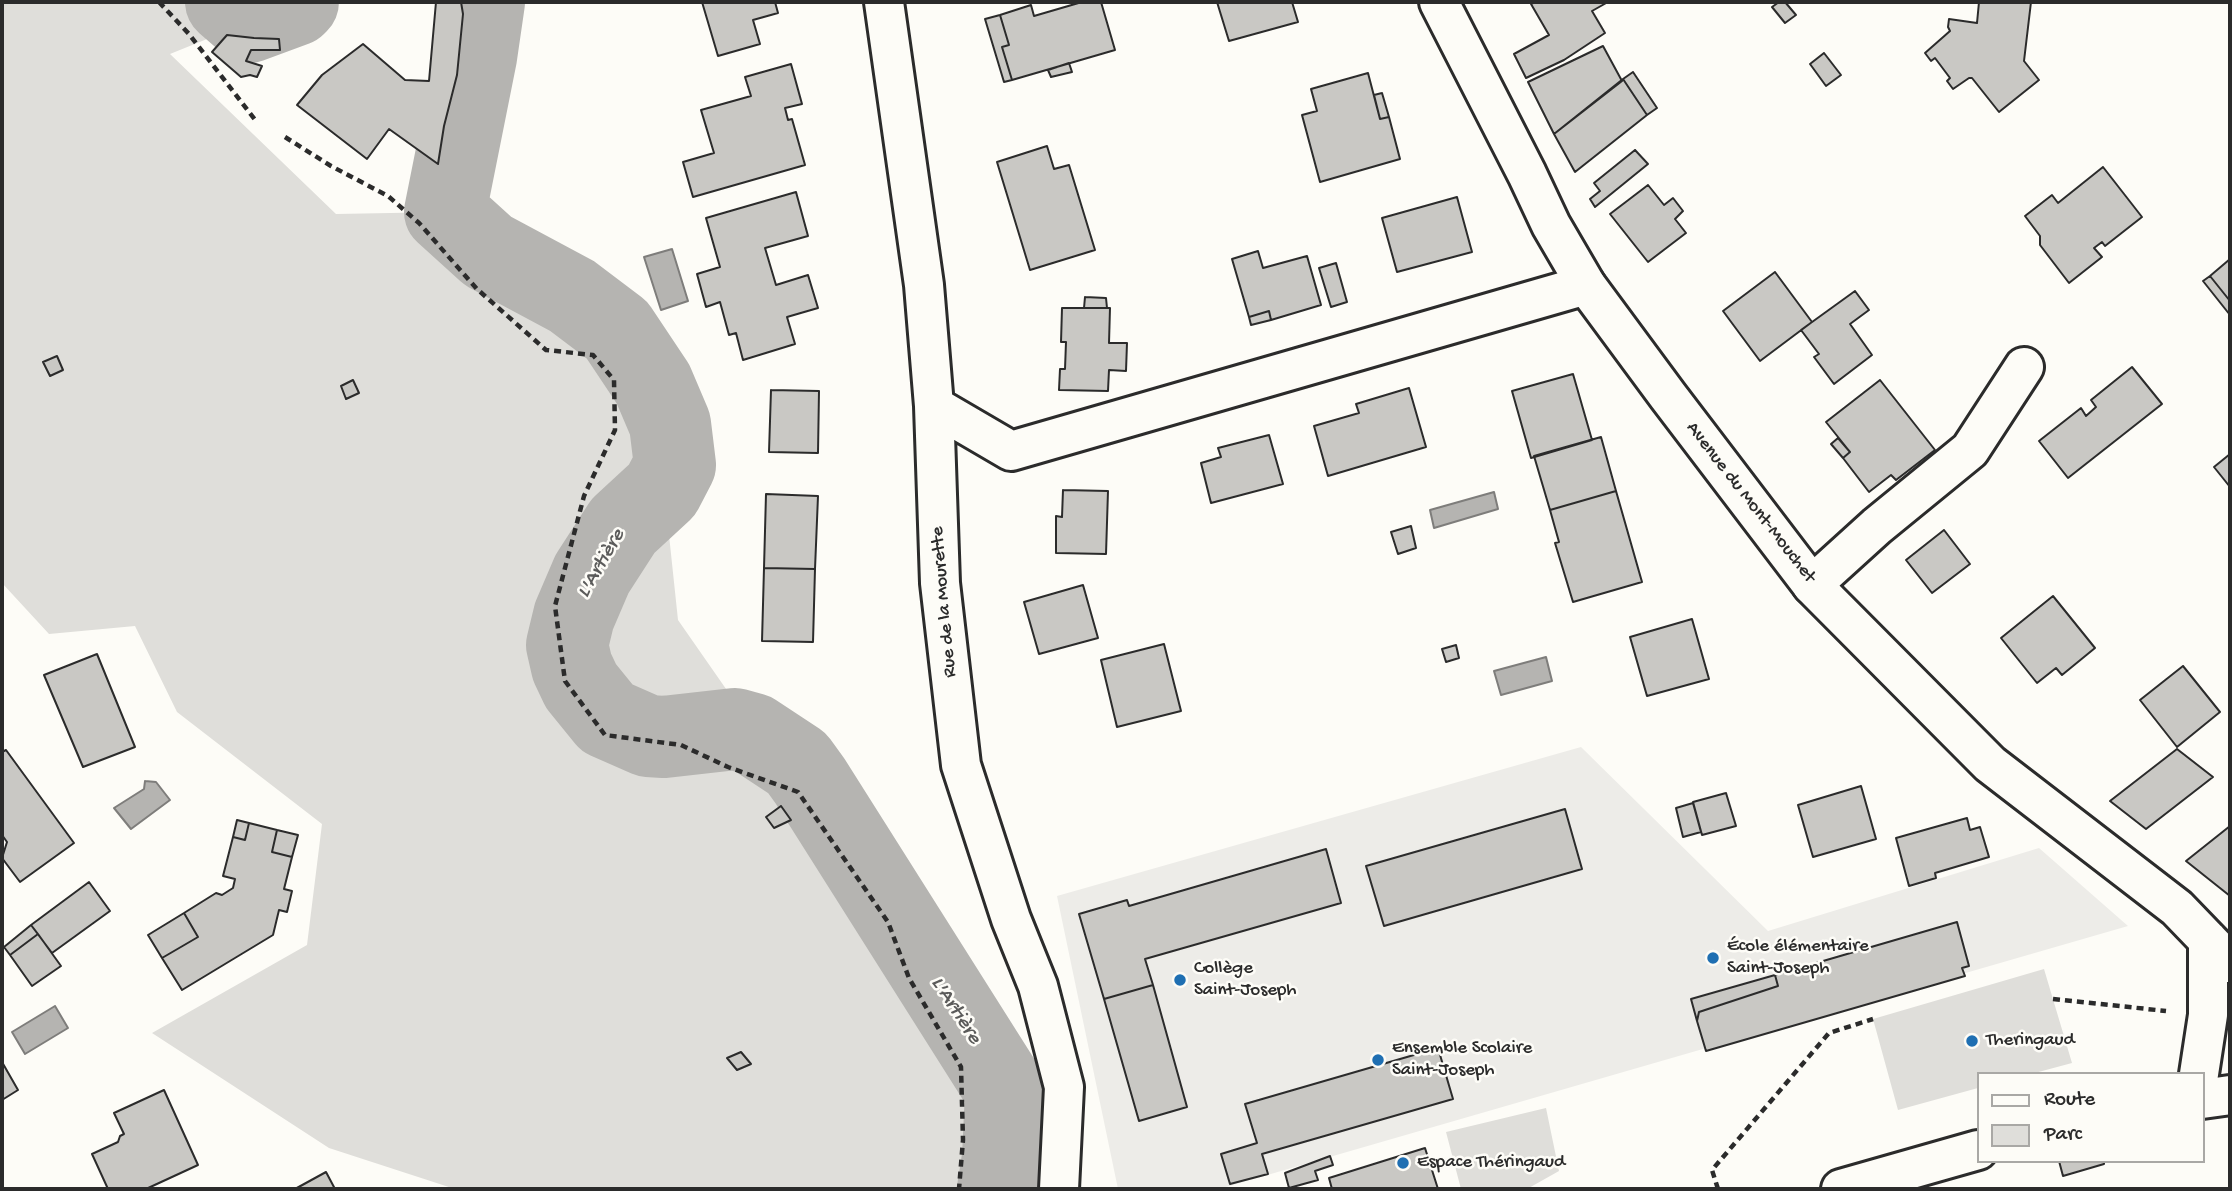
<!DOCTYPE html>
<html>
<head>
<meta charset="utf-8">
<style>
  body { margin:0 }
  #map { position:relative; width:2232px; height:1191px; overflow:hidden; background:#fdfcf7; font-family:"Gochi Hand",sans-serif }
  canvas { display:block }
  .frame { position:absolute; inset:0; border:4px solid #2b2b2b; pointer-events:none }
  .legend { position:absolute; left:1977px; top:1072px; width:228px; height:91px; box-sizing:border-box; background:#fdfcf7; border:2px solid #a9a8a5; margin:0; padding:9px 12px; list-style:none; font-size:21px; color:#2b2b2b }
  .legend li { display:flex; align-items:center; gap:14px; height:35px }
  .legend b { width:35px; border:2px solid #a9a8a5 }
</style>
</head>
<body>
<div id="map">
<canvas width="2232" height="1191"></canvas>
<div class="frame"></div>
<ul class="legend">
<li><b style="height:9px;background:#fdfcf7"></b>Route</li>
<li><b style="height:19px;background:#dfdeda"></b>Parc</li>
</ul>
</div>
<script>
const ctx = document.querySelector('canvas').getContext('2d');
ctx.lineJoin = 'round';
function fill(path, color) {
  ctx.fillStyle = color;
  ctx.fill(path, 'evenodd');
}
function poly(rows) {
  const path = new Path2D();
  for (const r of rows) {
    path.moveTo(r[0], r[1]);
    for (let i = 2; i < r.length; i += 2) path.lineTo(r[i], r[i + 1]);
  }
  return path;
}
function trace(path, color, width, dash) {
  ctx.strokeStyle = color;
  ctx.lineWidth = width;
  ctx.lineCap = dash ? 'butt' : 'round';
  ctx.setLineDash(dash || []);
  ctx.stroke(path);
}
function label(font, color, halo, rows, align = 'center') {
  ctx.font = font + ' "Gochi Hand",sans-serif';
  ctx.lineWidth = 5;
  ctx.setLineDash([]);
  ctx.textBaseline = 'middle';
  ctx.strokeStyle = halo;
  ctx.fillStyle = color;
  for (const [text, x, y, turn = 0] of rows) {
    ctx.save();
    ctx.translate(x, y);
    ctx.rotate((+turn || 0) * Math.PI / 180);
    ctx.textAlign = isNaN(turn) ? turn : align;
    if (halo) ctx.strokeText(text, 0, 0);
    ctx.fillText(text, 0, 0);
    ctx.restore();
  }
}
fill(poly([
  [1581,747,1768,931,2039,848,2128,926,1219,1189,1118,1189,1057,896]
]), '#edece8');
fill(poly([
  [2,2,260,2,249,22,170,54,336,214,445,212,653,384,678,620,1006,1091,1006,1189,455,1189,329,1148,152,1033,307,945,322,824,177,712,135,626,49,634,2,583],
  [2044,969,2072,1063,2031,1074,1978,1074,1978,1088,1898,1110,1873,1019],
  [1546,1108,1559,1171,1527,1189,1461,1189,1446,1132]
]), '#dfdeda');
const water = poly([
  [672,249,688,301,661,310,644,257,672,249],
  [1494,492,1498,509,1434,528,1430,510,1494,492],
  [1546,657,1552,681,1501,695,1494,671,1546,657],
  [145,781,156,782,170,800,131,829,114,808,144,789,145,781],
  [55,1006,68,1028,25,1054,12,1032,55,1006]
]);
fill(water, '#b5b4b1');
trace(water, '#7e7d7b', 2);
trace(poly([
  [226,2,249,22,295,5,298,2],
  [484,2,476,57,445,212,488,251,572,296,617,330,653,384,670,424,675,465,662,490,623,526,592,574,574,616,567,645,572,667,581,686,607,718,648,736,664,737,735,729,753,734,797,763,810,781,1006,1091,1003,1157,998,1189]
]), '#b5b4b1', 82);
const building = poly([
  [436,2,461,2,463,14,457,75,444,126,438,164,389,129,367,159,297,105,322,75,363,44,405,80,429,81,436,2],
  [702,2,775,2,778,13,753,20,760,44,718,56,702,2],
  [1082,2,1101,2,1115,50,1012,80,1002,47,1009,45,1000,15,1031,5,1034,16,1082,2],
  [1217,2,1292,2,1298,22,1229,41,1217,2],
  [1535,2,1608,2,1592,11,1605,33,1564,60,1526,78,1514,54,1549,35,1531,4,1535,2],
  [1779,2,1785,2,1796,15,1785,23,1772,7,1779,2],
  [1979,2,2031,2,2024,61,2039,80,1999,112,1972,78,1969,78,1953,89,1947,81,1950,78,1935,58,1931,61,1925,53,1950,31,1948,27,1949,19,1977,23,1979,2],
  [1000,15,1009,45,1002,47,1012,80,1004,82,985,19,1000,15],
  [227,35,254,38,279,39,280,50,251,50,246,61,262,66,257,77,250,75,241,77,212,52,227,35],
  [1603,46,1622,81,1554,134,1528,82,1603,46],
  [1824,53,1841,75,1826,86,1810,64,1824,53],
  [1069,63,1072,72,1051,77,1048,70,1069,63],
  [791,64,802,104,785,108,788,120,792,119,805,165,693,197,683,162,714,153,701,110,751,96,745,77,791,64],
  [1633,72,1657,108,1647,115,1623,79,1633,72],
  [1368,73,1380,119,1389,117,1400,159,1320,182,1302,115,1317,111,1311,89,1368,73],
  [1623,79,1647,115,1575,172,1554,134,1623,79],
  [1382,93,1389,117,1380,119,1374,95,1382,93],
  [1047,146,1054,169,1069,165,1095,250,1030,270,997,162,1047,146],
  [1635,150,1648,164,1595,207,1590,199,1600,191,1594,183,1635,150],
  [2103,167,2142,217,2105,246,2102,242,2094,248,2102,257,2069,283,2040,245,2040,236,2025,216,2052,195,2058,203,2103,167],
  [1648,185,1664,205,1673,198,1683,211,1675,219,1686,233,1648,262,1610,214,1648,185],
  [796,192,808,236,765,248,776,285,808,275,818,308,787,317,795,344,743,360,736,333,729,335,720,302,706,307,697,274,720,267,706,218,796,192],
  [1457,197,1472,252,1397,272,1382,218,1457,197],
  [1258,251,1263,268,1307,256,1321,305,1271,320,1269,311,1249,317,1232,259,1258,251],
  [2230,259,2230,301,2210,276,2230,259],
  [1336,263,1347,302,1331,307,1319,268,1336,263],
  [1775,272,1812,322,1760,361,1723,311,1775,272],
  [2210,276,2230,301,2230,315,2203,281,2210,276],
  [1855,291,1869,310,1850,324,1872,355,1834,384,1814,357,1819,354,1801,330,1855,291],
  [1085,297,1106,298,1107,308,1084,308,1085,297],
  [1062,308,1110,308,1109,343,1127,343,1126,371,1109,370,1108,391,1059,390,1060,369,1065,369,1066,342,1061,342,1062,308],
  [1269,311,1271,320,1251,325,1249,317,1269,311],
  [57,356,63,370,50,376,43,362,57,356],
  [2132,367,2162,404,2068,478,2039,441,2081,408,2086,416,2096,407,2091,400,2132,367],
  [1573,374,1592,440,1531,458,1512,391,1573,374],
  [353,380,359,393,346,399,341,386,353,380],
  [1880,380,1935,450,1896,480,1891,475,1869,492,1843,458,1850,452,1826,422,1880,380],
  [1409,388,1426,447,1328,476,1314,426,1359,413,1356,404,1409,388],
  [771,390,819,391,818,453,769,452,771,390],
  [1269,435,1283,484,1211,503,1201,463,1221,457,1218,448,1269,435],
  [1601,437,1616,491,1550,510,1534,456,1601,437],
  [1838,438,1850,452,1843,458,1831,444,1838,438],
  [2230,454,2230,487,2214,467,2230,454],
  [1063,490,1108,491,1106,554,1056,553,1056,516,1062,517,1063,490],
  [1616,491,1642,582,1573,602,1555,543,1559,542,1550,510,1616,491],
  [766,494,818,496,815,569,764,568,766,494],
  [1411,526,1416,548,1398,554,1391,532,1411,526],
  [1944,530,1970,564,1932,593,1906,560,1944,530],
  [764,568,815,569,813,642,762,641,764,568],
  [1083,585,1098,638,1039,654,1024,602,1083,585],
  [2053,596,2095,648,2062,675,2056,668,2037,683,2001,638,2053,596],
  [1692,619,1709,679,1647,696,1630,637,1692,619],
  [1164,644,1181,711,1117,727,1101,660,1164,644],
  [1456,645,1459,658,1446,662,1442,649,1456,645],
  [97,654,135,747,83,767,44,675,97,654],
  [2183,666,2220,712,2177,747,2140,700,2183,666],
  [2177,749,2213,777,2146,829,2110,801,2177,749],
  [6,750,74,843,20,882,2,858,7,842,2,835,2,752,6,750],
  [1861,786,1876,839,1813,857,1798,805,1861,786],
  [1726,793,1736,826,1702,835,1693,802,1726,793],
  [1693,803,1701,832,1683,837,1676,808,1693,803],
  [781,806,791,820,774,828,766,817,781,806],
  [1565,809,1582,869,1384,926,1366,866,1565,809],
  [1967,818,1970,830,1980,827,1989,857,1935,873,1936,878,1909,886,1896,838,1967,818],
  [237,820,249,823,245,840,233,837,237,820],
  [249,823,277,830,272,852,292,857,284,889,292,891,287,912,279,910,273,935,182,990,162,958,198,937,184,913,216,893,222,895,233,888,235,879,223,876,233,837,245,840,249,823],
  [2230,826,2230,896,2186,861,2230,826],
  [277,830,298,835,292,857,272,852,277,830],
  [1326,849,1341,903,1145,959,1153,985,1104,999,1079,914,1127,900,1129,906,1326,849],
  [89,882,110,911,52,953,31,925,89,882],
  [184,913,198,937,162,958,148,935,184,913],
  [1957,922,1969,966,1962,968,1965,976,1706,1051,1697,1021,1699,1012,1778,986,1775,975,1957,922],
  [31,925,38,934,10,955,4,947,31,925],
  [38,934,61,966,32,986,10,955,38,934],
  [1775,975,1778,986,1699,1012,1697,1021,1691,999,1775,975],
  [1153,985,1187,1107,1139,1121,1104,999,1153,985],
  [1438,1048,1453,1099,1262,1154,1268,1174,1230,1184,1221,1154,1257,1143,1245,1104,1438,1048],
  [741,1052,751,1064,737,1070,727,1058,741,1052],
  [2,1062,18,1090,2,1100,2,1062],
  [164,1090,198,1165,146,1189,108,1189,92,1154,118,1142,120,1136,124,1134,114,1113,164,1090],
  [1425,1148,1438,1189,1332,1189,1329,1178,1425,1148],
  [1330,1156,1333,1165,1315,1171,1318,1180,1289,1188,1285,1173,1330,1156],
  [2059,1161,2104,1161,2104,1164,2063,1176,2059,1161],
  [326,1172,335,1189,295,1189,326,1172]
]);
fill(building, '#c9c8c4');
trace(building, '#2b2b2b', 2);
const minor = poly([
  [884,2,924,285,934,406,940,583,961,765,1011,919,1038,986,1064,1087,1059,1189],
  [934,406,1011,451,1586,285],
  [1812,585,1877,526,1970,450,2024,367]
]);
const secondary = poly([
  [1439,2,1527,174,1551,225,1586,285,1668,396,1812,585,1990,764,2177,908,2230,963],
  [2199,1074,2208,1015,2208,940],
  [2202,1099,2230,1095],
  [1841,1189,1978,1150]
]);
trace(minor, '#2b2b2b', 44);
trace(secondary, '#2b2b2b', 44);
trace(poly([
  [159,2,189,34,256,121],
  [285,137,331,166,388,196,419,223,477,289,546,350,593,355,614,380,615,430,584,496,555,606,565,681,605,735,681,745,728,767,798,792,888,922,909,978,961,1067,963,1140,959,1189],
  [2053,999,2166,1011],
  [1718,1189,1712,1170,1829,1033,1873,1019]
]), '#2b2b2b', 4.5, [7, 5]);
trace(minor, '#fdfcf7', 38);
trace(secondary, '#fdfcf7', 38);
for (const [x, y, r, color] of [
  [1713,958,7,"#1f6fb2"],
  [1180,980,7,"#1f6fb2"],
  [1972,1041,7,"#1f6fb2"],
  [1378,1060,7,"#1f6fb2"],
  [1403,1163,7,"#1f6fb2"]
]) {
  const dot = new Path2D();
  dot.arc(x, y, r, 0, 2 * Math.PI);
  ctx.fillStyle = color;
  ctx.fill(dot);
  trace(dot, '#fdfcf7', 2.5);
}
label('19px', '#2b2b2b', '#fdfcf7', [
  ["Avenue du Mont-Mouchet",1750,503,52],
  ["Rue de la Mourette",945,602,-95]
]);
label('19px', '#2b2b2b', '#fdfcf7', [
  ["École élémentaire",1727,947],
  ["Saint-Joseph",1727,969],
  ["Collège",1194,969],
  ["Saint-Joseph",1194,991],
  ["Theringaud",1986,1041],
  ["Ensemble Scolaire",1392,1049],
  ["Saint-Joseph",1392,1071],
  ["Espace Théringaud",1417,1163]
], 'left');
label('italic 21px', '#5b5b5a', '#fdfcf7', [
  ["L'Artière",602,564,-60],
  ["L'Artière",955,1011,57]
]);
</script>
</body>
</html>
